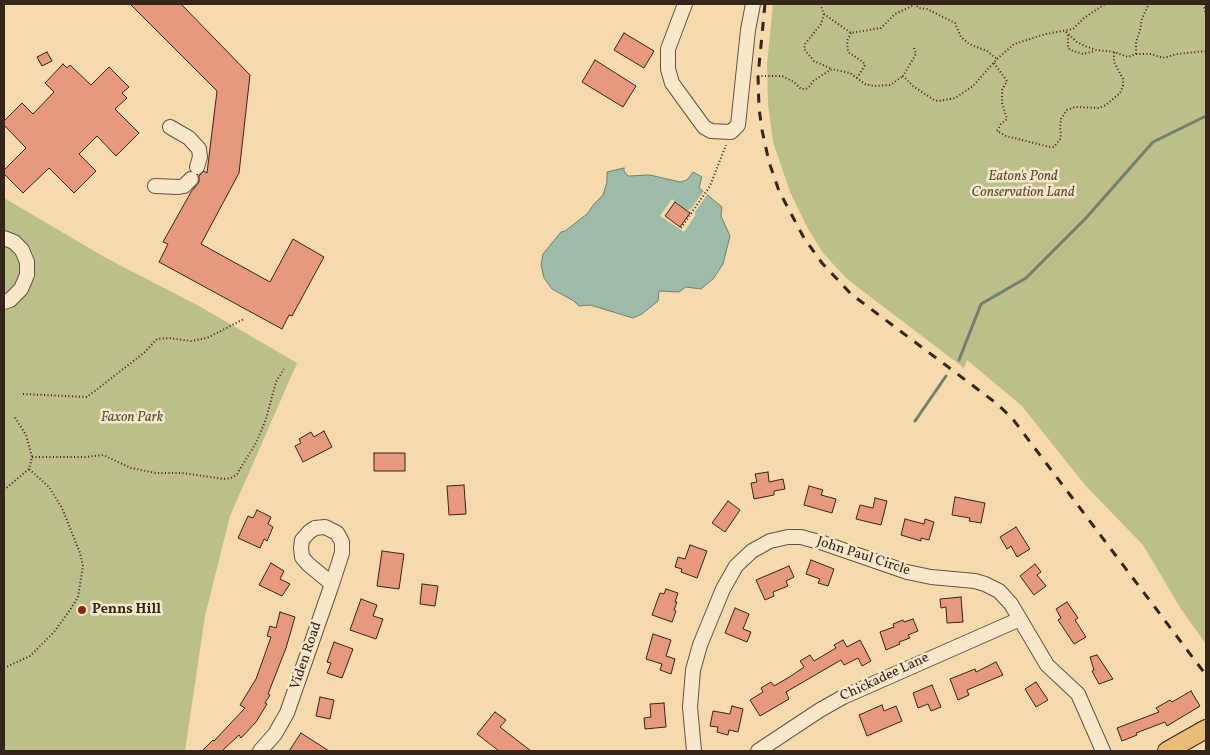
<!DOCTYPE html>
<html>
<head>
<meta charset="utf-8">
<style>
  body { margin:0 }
  #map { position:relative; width:1210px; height:755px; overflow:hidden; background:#f4daad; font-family:Vollkorn,serif }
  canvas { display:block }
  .frame { position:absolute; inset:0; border:5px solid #36251a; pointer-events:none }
</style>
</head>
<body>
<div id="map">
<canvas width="1210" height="755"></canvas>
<div class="frame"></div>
</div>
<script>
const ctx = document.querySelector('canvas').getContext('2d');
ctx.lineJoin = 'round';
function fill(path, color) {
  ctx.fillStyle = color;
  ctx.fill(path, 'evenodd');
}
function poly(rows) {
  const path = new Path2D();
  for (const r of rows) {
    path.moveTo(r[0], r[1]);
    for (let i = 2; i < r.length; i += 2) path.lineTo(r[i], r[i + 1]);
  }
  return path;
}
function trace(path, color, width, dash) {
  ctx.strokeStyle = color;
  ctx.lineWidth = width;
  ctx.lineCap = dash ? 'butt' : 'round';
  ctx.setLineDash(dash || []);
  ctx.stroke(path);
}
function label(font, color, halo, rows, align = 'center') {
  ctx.font = font + ' Vollkorn,serif';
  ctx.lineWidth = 5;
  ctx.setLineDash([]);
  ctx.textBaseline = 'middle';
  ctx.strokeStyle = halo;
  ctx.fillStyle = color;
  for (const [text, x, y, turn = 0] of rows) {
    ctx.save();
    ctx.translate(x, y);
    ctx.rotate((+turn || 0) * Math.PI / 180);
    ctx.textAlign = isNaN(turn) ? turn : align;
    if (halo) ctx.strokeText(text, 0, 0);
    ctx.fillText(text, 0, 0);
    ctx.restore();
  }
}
fill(poly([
  [773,4,1206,4,1206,644,1181,609,1143,545,1085,485,1022,406,967,360,964,368,847,279,823,253,807,227,790,192,773,142,768,104,767,64],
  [4,198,106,258,199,306,297,363,230,516,205,616,185,751,4,751]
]), '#bcbf89');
const water = poly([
  [624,168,624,171,628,176,650,175,680,182,687,180,693,172,702,177,699,188,722,207,721,216,730,236,723,264,713,279,701,289,686,287,679,292,659,291,658,301,642,314,633,318,590,305,579,306,574,301,552,289,544,278,541,265,543,254,561,232,565,231,587,214,594,204,603,195,607,182,607,172,624,168]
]);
fill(water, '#9cbba8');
trace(water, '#737f6f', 1);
fill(poly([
  [705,189,709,192,695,212,695,216,684,232,660,216,672,199,687,210,691,209]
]), '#f4daad');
trace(poly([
  [959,360,981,304,1026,278,1086,218,1153,142,1206,116],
  [915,421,946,376]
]), '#737f6f', 3);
const building = poly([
  [130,4,181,4,250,75,239,173,201,244,270,282,293,239,324,257,292,316,289,315,282,329,159,262,168,244,163,242,191,192,199,182,199,176,204,171,207,173,217,91,130,4],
  [624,33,654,51,644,68,614,50,624,33],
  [47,52,52,61,42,66,37,57,47,52],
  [595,60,636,86,623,107,582,82,595,60],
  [63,64,67,68,70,65,91,85,109,67,129,87,122,93,127,98,115,109,139,133,116,156,97,136,79,154,96,171,74,193,49,168,23,193,4,174,4,170,26,148,4,125,4,121,22,103,33,114,54,92,45,83,63,64],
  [675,202,690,213,680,227,665,216,675,202],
  [324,431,332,447,303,462,295,446,301,443,299,439,311,432,314,437,324,431],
  [374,453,405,453,405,471,374,471,374,453],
  [768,472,769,482,783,479,785,489,774,491,774,495,754,499,751,483,757,482,755,474,768,472],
  [464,485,466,514,449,515,447,486,464,485],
  [809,486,823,490,821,495,836,499,832,513,804,505,809,486],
  [955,497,985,503,981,523,969,521,970,518,952,515,955,497],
  [875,498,887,501,881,525,856,519,860,505,873,508,875,498],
  [728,501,740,510,725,532,712,523,728,501],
  [257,510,271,517,268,524,273,527,267,541,264,539,260,548,238,538,248,516,253,518,257,510],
  [905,519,924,524,925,519,934,522,929,540,921,538,921,541,901,535,905,519],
  [1016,527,1030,549,1017,557,1011,546,1007,549,1000,537,1016,527],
  [690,545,707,551,697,578,681,572,682,569,675,567,678,557,685,559,690,545],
  [382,551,404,554,399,589,377,586,382,551],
  [811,560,834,569,828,586,818,583,820,579,806,574,811,560],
  [271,563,284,571,280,579,290,584,282,596,259,585,271,563],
  [1035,564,1041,572,1037,575,1046,586,1034,595,1020,576,1035,564],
  [789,566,794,577,786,581,788,586,773,592,774,596,765,600,756,580,789,566],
  [422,584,438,586,435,606,420,604,422,584],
  [666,589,678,593,675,602,677,602,674,610,676,611,672,622,652,615,660,593,664,594,666,589],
  [961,597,963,622,947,623,946,607,941,608,940,599,961,597],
  [361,599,377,605,373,616,383,619,376,639,350,630,361,599],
  [1067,602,1078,618,1075,620,1086,637,1074,644,1058,620,1061,618,1056,609,1067,602],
  [735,608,749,614,743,629,751,632,747,642,725,633,735,608],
  [280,612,295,617,286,648,268,694,270,695,265,703,267,704,256,722,241,738,239,735,222,751,202,751,213,740,214,741,245,708,240,705,256,679,271,637,267,636,270,626,276,628,280,612],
  [913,619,918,631,908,635,910,638,899,642,900,644,886,650,880,632,894,627,893,624,903,620,904,622,913,619],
  [653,634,671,640,666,656,675,659,671,674,660,670,662,664,646,659,653,634],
  [843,640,847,647,860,640,871,661,862,666,858,658,844,665,841,660,786,692,789,699,760,716,750,700,763,692,761,688,771,682,774,686,791,676,804,667,800,661,810,655,814,661,836,648,834,645,843,640],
  [334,642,353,649,342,678,327,673,331,663,327,662,334,642],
  [1097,655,1113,679,1099,684,1092,671,1094,670,1090,657,1097,655],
  [996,662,1003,675,967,690,969,695,958,700,950,679,975,669,976,672,996,662],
  [1036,682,1048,700,1036,707,1025,689,1036,682],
  [932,685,941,707,931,711,928,704,918,708,913,693,932,685],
  [1191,691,1200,706,1167,726,1165,722,1136,733,1137,735,1122,741,1117,728,1159,712,1156,708,1170,700,1172,702,1191,691],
  [320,697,334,700,330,719,316,716,320,697],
  [664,703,666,727,645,729,644,718,651,717,650,704,664,703],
  [882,705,884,711,896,706,902,721,867,736,859,715,882,705],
  [732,706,743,709,738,732,729,730,728,735,717,732,718,727,710,726,713,711,730,714,732,706],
  [495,712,506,720,500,727,531,751,499,751,477,734,495,712],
  [301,733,329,751,289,751,301,733]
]);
fill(building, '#e6997c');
trace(building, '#36251a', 1);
const minor = poly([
  [685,4,668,49,668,69,672,83,704,127,711,131,731,132,738,125,748,30,753,4],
  [170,127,189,138,199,149,200,157,197,167],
  [155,186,179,187,184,186,191,179],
  [4,238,14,242,22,250,27,262,27,275,21,289,10,300,4,302],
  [260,751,275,734,287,713,332,584,342,553,342,542,337,533,325,527,315,528,309,532,302,540,301,548,302,557,308,564,332,584],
  [694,751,690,707,693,670,700,645,723,589,736,566,752,551,770,541,788,537,801,537,823,543,907,572,931,577,975,581,985,584,999,591,1011,604,1047,665,1078,694,1103,751],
  [758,751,820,710,843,697,1020,619]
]);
const major = poly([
  [1167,751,1206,729]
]);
trace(minor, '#66523f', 16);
trace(major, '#36251a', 20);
trace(poly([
  [820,4,824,14,851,33,881,28,895,14,914,5],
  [914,4,919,8,927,9,955,23,961,37,969,44,987,51,997,59],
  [1203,4,1206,14],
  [824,14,821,24,805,44,804,49,814,61,832,69],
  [1066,32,1077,42,1085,46,1096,50,1114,52,1128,57,1136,54,1151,54,1163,58,1177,54,1206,51],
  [851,33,847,41,848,52,863,62,865,65,857,78],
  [1068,35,1068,47,1070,50,1083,54,1095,51],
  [914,48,916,54,903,76,913,86,934,100,939,101,955,98,973,86,997,59,1014,44,1046,34,1073,29,1084,18,1105,4],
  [1136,54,1136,42,1140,30,1142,18,1149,4],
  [994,63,1007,81,1002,90,1002,103,1007,119,1001,124,997,131,1006,136,1050,147,1054,147,1060,139,1061,134,1060,127,1061,119,1067,110,1075,107,1099,108,1106,105,1120,93,1123,86,1123,79,1114,62,1114,52],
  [758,76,782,76,794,82,801,89,806,89,810,86,813,81,832,69,850,73,865,84,874,86,890,85,903,76],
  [681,228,710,186,726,145],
  [23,394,87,397,145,352,157,339,169,338,191,341,207,338,244,319],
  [32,457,85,457,103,455,131,468,156,473,182,473,224,479,231,478,237,474,256,443,266,419,276,382,284,369],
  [4,490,29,469,32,457,26,435,14,416],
  [4,668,30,656,54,632,70,610,78,597,83,566,80,553,62,508,49,487,29,469]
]), '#36251a', 2, [1, 2.5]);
trace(minor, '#f8e7ca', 14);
trace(major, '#eabd76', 18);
trace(poly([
  [765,4,758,76,759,108,762,130,769,162,779,191,804,238,822,263,851,294,996,403,1012,418,1206,675]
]), '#36251a', 3, [9, 9]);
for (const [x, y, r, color] of [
  [82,610,5,"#8f2418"]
]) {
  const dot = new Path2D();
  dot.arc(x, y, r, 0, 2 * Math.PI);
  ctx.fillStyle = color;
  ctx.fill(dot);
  trace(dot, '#f8e7ca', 2);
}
label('italic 14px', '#584c36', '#f8e7ca', [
  ["Eaton's Pond",1023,177],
  ["Conservation Land",1023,193],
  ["Faxon Park",132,418]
]);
label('14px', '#36251a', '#f8e7ca', [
  ["John Paul Circle",863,557,18],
  ["Viden Road",307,656,-71],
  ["Chickadee Lane",885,678,-25]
]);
label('bold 14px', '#36251a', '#f8e7ca', [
  ["Penns Hill",92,610]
], 'left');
</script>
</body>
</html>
